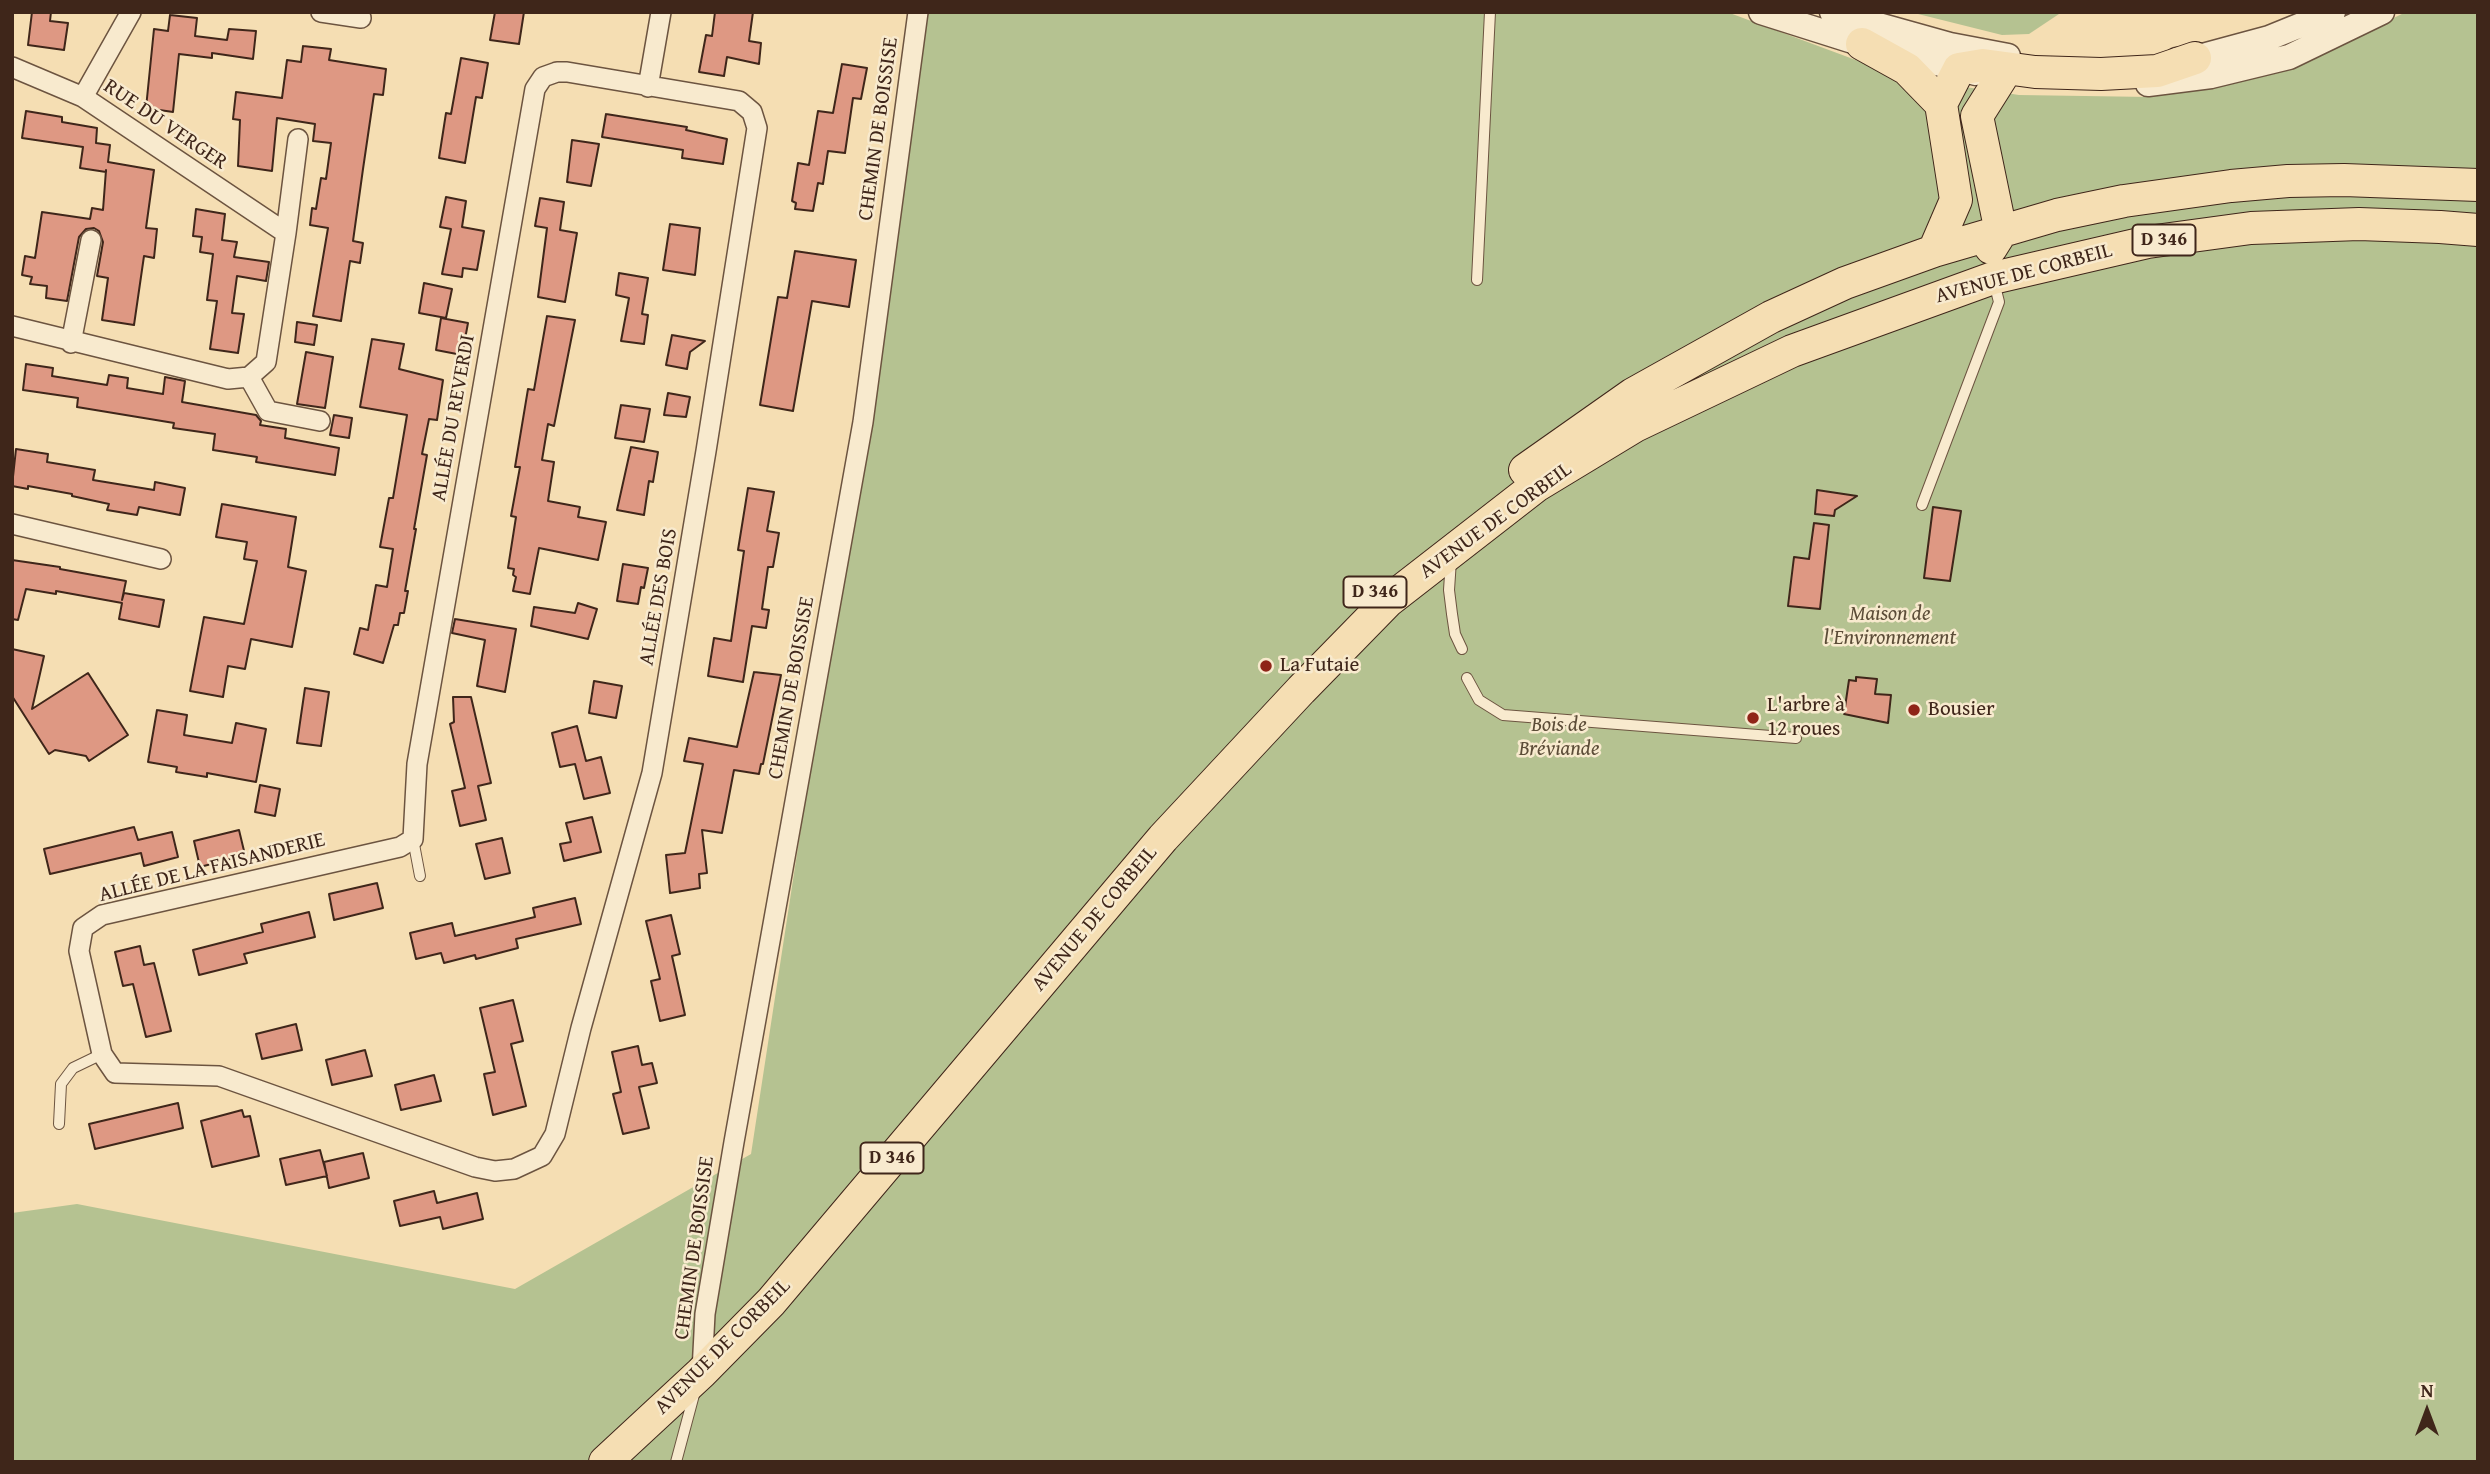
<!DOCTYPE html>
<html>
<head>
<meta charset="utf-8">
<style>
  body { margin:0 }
  #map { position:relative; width:2490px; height:1474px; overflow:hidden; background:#f5deb3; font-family:"Gentium Book Plus",serif }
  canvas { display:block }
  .frame { position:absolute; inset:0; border:14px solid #3f261a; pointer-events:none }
  .north { position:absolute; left:2392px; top:1376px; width:70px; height:70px; -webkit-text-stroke:5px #f8eace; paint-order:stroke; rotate:0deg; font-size:19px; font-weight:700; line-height:28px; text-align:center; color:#3f261a }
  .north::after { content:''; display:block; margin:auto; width:24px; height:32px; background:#3f261a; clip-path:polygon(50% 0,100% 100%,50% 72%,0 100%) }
</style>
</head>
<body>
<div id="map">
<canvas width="2490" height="1474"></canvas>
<div class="frame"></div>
<div class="north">N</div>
</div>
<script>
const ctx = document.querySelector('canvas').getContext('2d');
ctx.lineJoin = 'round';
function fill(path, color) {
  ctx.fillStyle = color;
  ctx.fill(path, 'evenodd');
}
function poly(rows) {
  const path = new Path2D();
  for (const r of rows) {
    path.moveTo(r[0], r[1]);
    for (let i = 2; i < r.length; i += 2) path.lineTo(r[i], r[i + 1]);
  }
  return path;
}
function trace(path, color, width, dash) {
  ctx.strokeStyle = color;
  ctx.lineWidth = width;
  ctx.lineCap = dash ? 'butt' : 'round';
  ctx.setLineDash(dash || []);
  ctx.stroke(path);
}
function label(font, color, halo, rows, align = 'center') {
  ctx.font = font + ' "Gentium Book Plus",serif';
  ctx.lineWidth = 5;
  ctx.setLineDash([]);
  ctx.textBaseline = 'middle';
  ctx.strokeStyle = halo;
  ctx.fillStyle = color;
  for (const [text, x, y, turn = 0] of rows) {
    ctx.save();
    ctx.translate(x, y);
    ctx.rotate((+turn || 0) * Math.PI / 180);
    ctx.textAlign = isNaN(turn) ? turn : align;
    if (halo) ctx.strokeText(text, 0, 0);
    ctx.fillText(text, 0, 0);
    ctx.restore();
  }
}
fill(poly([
  [926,12,1727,12,1904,78,2019,95,2150,97,2295,66,2406,12,2478,12,2478,1462,12,1462,12,1213,77,1204,515,1289,751,1154],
  [1910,12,2062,12,2029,34,2002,35]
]), '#b5c291');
const building = poly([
  [32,12,51,12,50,21,68,23,64,50,28,45,32,12],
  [495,12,524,12,519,44,490,40,495,12],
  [715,12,753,12,749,41,761,43,759,64,727,57,724,76,699,72,706,35,712,36,715,12],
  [170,15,197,18,195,36,227,40,229,29,256,31,253,59,212,53,212,58,179,54,173,112,146,108,154,29,168,31,170,15],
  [303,46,331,49,329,60,386,69,383,95,374,94,363,169,353,241,363,243,360,263,350,261,341,321,313,316,328,228,310,225,312,208,316,209,321,178,326,179,331,143,313,141,315,124,277,118,272,171,238,166,240,120,233,119,236,92,282,98,287,60,301,62,303,46],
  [461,58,488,63,482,98,476,97,465,163,439,158,446,113,451,114,461,58],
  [842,64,867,68,861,99,853,98,845,153,828,151,823,184,818,183,813,211,795,209,796,203,792,201,798,163,809,165,818,111,833,113,842,64],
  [26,111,62,117,62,122,97,128,96,143,110,145,108,162,154,170,146,228,157,229,154,258,144,256,134,325,102,320,108,278,97,276,103,242,99,231,94,228,86,229,79,237,67,301,46,298,47,286,30,284,32,277,22,275,25,256,35,258,42,212,90,219,92,208,103,210,106,170,106,172,80,168,83,147,22,138,26,111],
  [606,114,687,127,686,130,727,139,723,164,682,158,683,150,602,137,606,114],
  [572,140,599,144,591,186,567,182,572,140],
  [446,197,466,201,462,227,484,231,477,270,463,268,462,277,442,274,451,229,440,227,446,197],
  [540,198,564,202,560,230,577,233,565,302,538,297,547,228,535,226,540,198],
  [196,209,225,214,222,240,237,242,234,257,269,262,266,281,237,276,232,313,244,314,238,353,210,349,217,301,207,300,213,254,200,252,202,237,193,236,196,209],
  [670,224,700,228,695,275,663,270,670,224],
  [795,251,856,260,849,307,812,301,793,411,760,405,778,297,787,298,795,251],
  [619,273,648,278,642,314,648,315,644,344,621,341,629,298,616,295,619,273],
  [424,283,452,289,446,318,419,313,424,283],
  [547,316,575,320,554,426,548,424,542,460,554,462,548,501,580,507,578,517,606,522,598,560,539,548,530,594,513,591,516,577,513,575,514,569,508,568,516,517,511,516,520,467,515,467,528,389,534,390,547,316],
  [441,318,468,323,462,355,436,350,441,318],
  [297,322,317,325,314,345,295,342,297,322],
  [672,335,705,341,690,352,687,369,666,365,672,335],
  [372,339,404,344,399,369,443,380,437,420,429,419,422,454,427,455,414,529,416,529,405,591,408,591,404,613,400,613,398,625,394,625,383,663,354,654,360,628,368,630,376,585,387,587,393,549,380,547,389,498,393,498,407,415,360,407,372,339],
  [306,352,333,357,325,408,297,404,306,352],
  [26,364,53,368,52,376,107,385,109,375,128,378,127,388,163,394,165,377,185,381,182,402,256,415,261,421,260,425,286,429,285,438,339,448,335,475,256,462,257,457,213,450,215,434,173,428,174,423,77,407,78,398,23,390,26,364],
  [668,393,690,397,686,417,664,415,668,393],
  [621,405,650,409,644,442,615,438,621,405],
  [334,415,352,418,349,438,330,435,334,415],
  [631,447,658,452,653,482,649,481,644,515,617,510,631,447],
  [16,449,48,454,47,462,95,470,93,480,154,490,155,482,185,488,180,515,139,507,137,515,107,510,109,504,72,496,72,494,28,486,28,489,12,486,16,449],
  [748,488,774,492,767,531,779,533,773,567,768,567,762,609,769,610,766,628,752,626,743,682,708,676,714,638,731,641,744,551,738,550,748,488],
  [1817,490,1857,496,1835,510,1834,516,1815,514,1817,490],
  [222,504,296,517,288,567,306,571,292,647,251,639,245,669,228,666,223,697,190,691,204,617,244,624,257,561,244,559,247,542,216,537,222,504],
  [1933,507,1961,511,1950,581,1924,578,1933,507],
  [1814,523,1829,525,1820,609,1788,606,1794,557,1809,559,1814,523],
  [12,560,60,567,60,569,126,581,122,600,124,593,164,600,159,627,119,619,122,603,56,591,56,594,26,589,18,620,12,619,12,560],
  [623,564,648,568,644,588,641,587,638,604,617,601,623,564],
  [578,603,597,609,588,639,531,626,534,607,575,613,578,603],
  [455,619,516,629,505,692,477,686,485,640,452,633,455,619],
  [12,649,44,656,32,709,88,673,128,735,89,761,86,756,55,750,49,754,12,696,12,649],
  [754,672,781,675,763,764,761,764,759,774,734,770,722,833,702,830,707,873,699,874,700,888,670,893,666,855,685,853,703,764,684,761,689,738,737,747,754,672],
  [1856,677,1877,679,1875,694,1891,695,1888,723,1844,714,1849,680,1856,681,1856,677],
  [594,681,622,686,616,718,589,713,594,681],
  [305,688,329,692,321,746,297,743,305,688],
  [453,697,471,697,491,783,478,786,486,820,460,826,452,791,465,788,450,724,454,722,453,697],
  [157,710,187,715,184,735,232,743,236,723,266,729,256,782,207,773,207,777,176,772,177,767,148,762,157,710],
  [577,726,586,761,601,757,610,793,584,799,575,764,560,767,552,733,577,726],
  [260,785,280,789,275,816,255,812,260,785],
  [592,817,601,852,564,861,560,844,571,842,566,823,592,817],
  [134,827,138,840,172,832,178,857,144,866,141,853,50,874,44,849,134,827],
  [239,830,245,855,200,867,194,841,239,830],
  [502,838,510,873,485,879,476,844,502,838],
  [377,883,383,908,334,920,329,894,377,883],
  [575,898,581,924,516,939,518,948,476,959,475,955,444,963,441,953,416,959,410,933,452,923,455,936,535,917,533,908,575,898],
  [309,912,315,937,244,954,247,963,199,975,193,950,263,932,261,924,309,912],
  [671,915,680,954,672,956,685,1015,660,1021,651,981,660,979,646,921,671,915],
  [140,946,144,965,154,963,171,1031,146,1037,133,984,123,986,115,952,140,946],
  [513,1000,523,1041,511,1044,526,1106,493,1115,484,1074,495,1072,480,1008,513,1000],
  [296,1024,302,1050,262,1059,256,1034,296,1024],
  [638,1046,642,1065,652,1063,657,1083,639,1087,649,1128,623,1134,613,1094,621,1092,612,1052,638,1046],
  [365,1050,372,1076,332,1085,326,1060,365,1050],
  [434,1075,441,1101,401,1110,395,1085,434,1075],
  [178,1103,183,1128,95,1149,89,1124,178,1103],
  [242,1110,244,1117,250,1116,259,1156,212,1167,201,1121,242,1110],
  [320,1150,327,1176,286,1185,280,1159,320,1150],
  [363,1153,369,1178,329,1188,324,1162,363,1153],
  [434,1191,437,1203,477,1193,483,1219,443,1229,440,1217,400,1226,394,1201,434,1191]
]);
fill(building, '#de9883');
trace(building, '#3f261a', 2);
const service = poly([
  [1477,280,1490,12],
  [1922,505,1999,302,1994,282],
  [1451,560,1449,590,1452,614,1455,634,1462,649],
  [1467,678,1479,700,1503,715,1796,738],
  [413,839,420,876],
  [59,1124,61,1084,73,1068,102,1054],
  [676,1462,695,1391]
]);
const minor = poly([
  [321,12,361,18],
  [12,67,83,97,286,233,266,362,249,377,228,379,12,326],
  [557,72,567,72,739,101,752,112,757,128,706,451,652,773,581,1028,555,1134,542,1156,514,1169,495,1171,475,1167,219,1076,115,1073,102,1054,79,951,83,928,102,915,400,847,413,839,417,764,535,89,543,77,557,72],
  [648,87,661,12],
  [83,97,131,12],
  [286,233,298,139],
  [71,343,91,240],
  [249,377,268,411,320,421],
  [12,524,161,559],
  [702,1371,705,1314,734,1142,863,422,918,12]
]);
const tertiary = poly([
  [1761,12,1862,44,1976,73],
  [1832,12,1950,45,2008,56],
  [2177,60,2195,58,2269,38,2333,12],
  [2148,84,2211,76,2289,57,2382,12]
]);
const primary = poly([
  [1862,44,1907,69,1941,104,1956,200,1934,251],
  [1941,104,1959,69,1983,65,2035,72,2101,74,2157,71,2195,58],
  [1991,248,2001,232,1977,116,2001,78],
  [1525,470,1633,394,1771,317,1845,283,1934,251,2057,215,2124,201,2231,186,2288,181,2344,180,2478,185],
  [605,1462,701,1373,771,1302,1163,838,1301,690,1388,601,1536,486,1635,426,1792,351,1993,278,2148,242,2251,228,2359,224,2440,227,2478,230]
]);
trace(service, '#6c5440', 12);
trace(minor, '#6c5440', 22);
trace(tertiary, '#6c5440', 27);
trace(primary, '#3f261a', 34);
trace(service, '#f8eace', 10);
trace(minor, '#f8eace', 19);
trace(tertiary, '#f8eace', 24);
trace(primary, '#f5deb3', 32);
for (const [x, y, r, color] of [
  [1266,666,7,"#8f2418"],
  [1914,710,7,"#8f2418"],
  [1753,718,7,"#8f2418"]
]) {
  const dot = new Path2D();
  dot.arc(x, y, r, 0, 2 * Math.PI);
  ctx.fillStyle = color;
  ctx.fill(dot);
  trace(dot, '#f8eace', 2.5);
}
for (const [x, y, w] of [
  [2164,240,63],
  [1375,592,63],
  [892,1158,63]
]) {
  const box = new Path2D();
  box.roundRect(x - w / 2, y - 15.5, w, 31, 5);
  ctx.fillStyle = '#f8eace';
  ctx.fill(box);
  trace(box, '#3f261a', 2);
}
label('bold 19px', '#3f261a', null, [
  ["D 346",2164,240],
  ["D 346",1375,592],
  ["D 346",892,1158]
]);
label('21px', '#3f261a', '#f8eace', [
  ["RUE DU VERGER",165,125,34],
  ["CHEMIN DE BOISSISE",879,129,-82],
  ["AVENUE DE CORBEIL",2024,274,-15],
  ["ALLÉE DU REVERDI",454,418,-80],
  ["AVENUE DE CORBEIL",1496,521,-36],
  ["ALLÉE DES BOIS",659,597,-80],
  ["CHEMIN DE BOISSISE",792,688,-80],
  ["ALLÉE DE LA FAISANDERIE",212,868,-14],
  ["AVENUE DE CORBEIL",1095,919,-50],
  ["CHEMIN DE BOISSISE",695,1248,-82],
  ["AVENUE DE CORBEIL",723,1347,-45]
]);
label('italic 21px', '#5c4d38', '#f8eace', [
  ["Maison de",1890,615],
  ["l'Environnement",1890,639],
  ["Bois de",1559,726],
  ["Bréviande",1559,750]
]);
label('21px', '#3f261a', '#f8eace', [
  ["La Futaie",1280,666],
  ["L'arbre à",1767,706],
  ["12 roues",1767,730],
  ["Bousier",1928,710]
], 'left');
</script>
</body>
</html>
